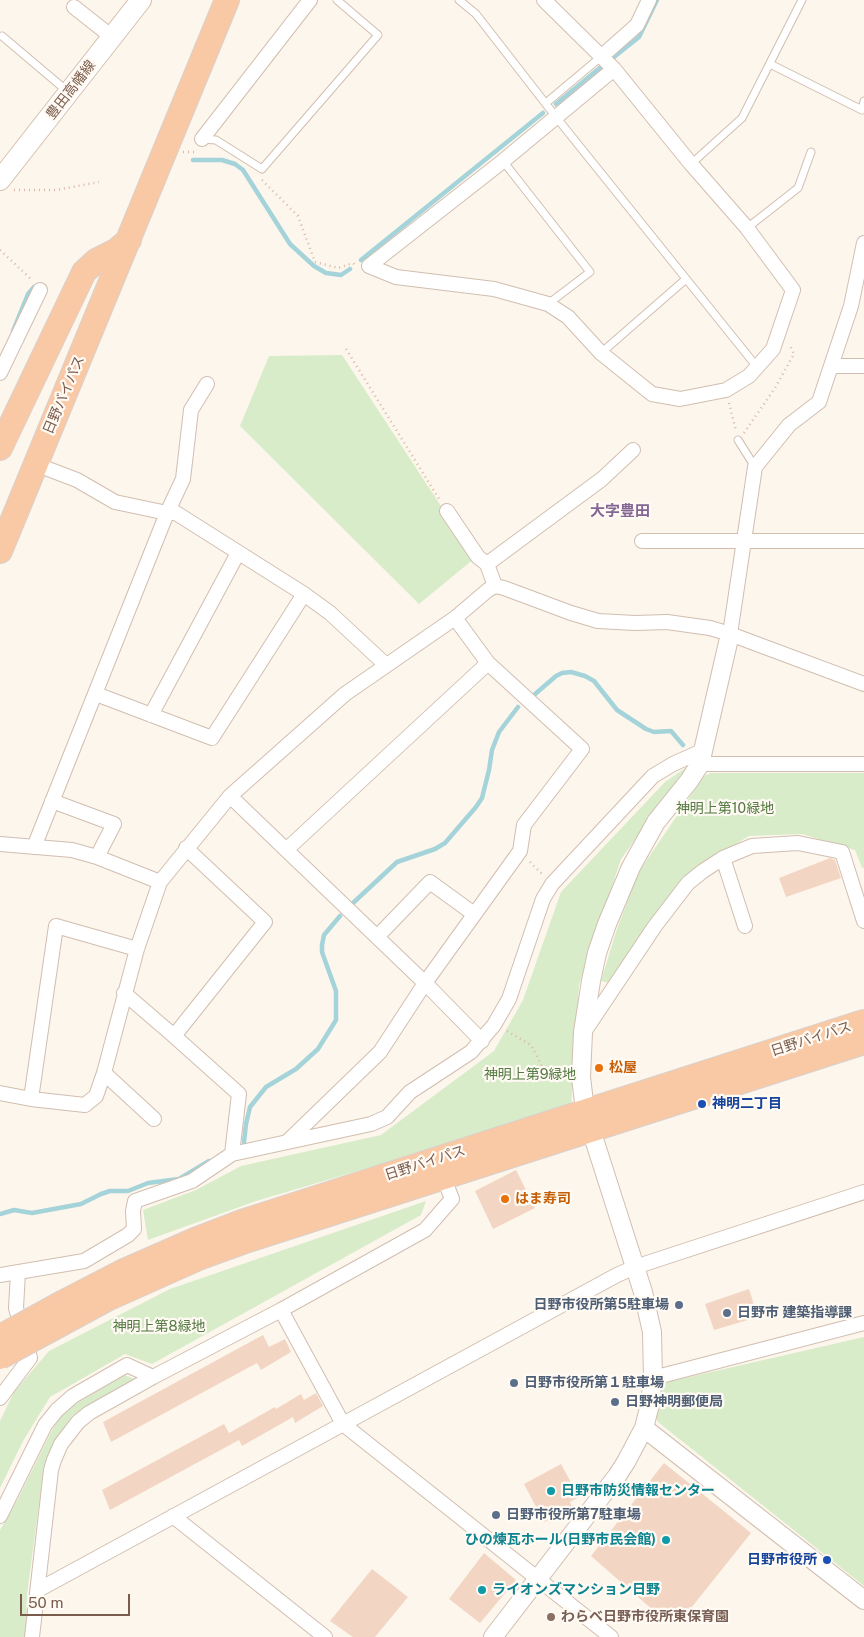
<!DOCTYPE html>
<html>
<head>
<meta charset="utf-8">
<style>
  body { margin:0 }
  #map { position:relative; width:864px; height:1637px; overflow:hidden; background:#fdf6ec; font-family:"Public Sans",sans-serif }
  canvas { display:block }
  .scale { position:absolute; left:20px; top:1594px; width:110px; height:22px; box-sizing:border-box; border:2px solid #7a5c4d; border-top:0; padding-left:6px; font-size:15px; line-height:18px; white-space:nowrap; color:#7a5c4d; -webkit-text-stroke:4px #fffaf3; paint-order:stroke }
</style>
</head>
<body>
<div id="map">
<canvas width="864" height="1637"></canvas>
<div class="scale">50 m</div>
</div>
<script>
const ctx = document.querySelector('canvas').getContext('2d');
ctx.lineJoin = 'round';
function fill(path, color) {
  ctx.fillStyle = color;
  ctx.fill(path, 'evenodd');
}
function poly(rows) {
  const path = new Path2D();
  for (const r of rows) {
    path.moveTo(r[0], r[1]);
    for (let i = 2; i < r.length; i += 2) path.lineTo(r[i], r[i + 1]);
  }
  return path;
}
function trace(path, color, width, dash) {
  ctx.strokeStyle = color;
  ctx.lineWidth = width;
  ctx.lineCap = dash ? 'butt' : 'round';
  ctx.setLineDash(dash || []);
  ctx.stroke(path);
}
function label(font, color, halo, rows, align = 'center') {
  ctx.font = font + ' "Public Sans","Noto Sans JP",sans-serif';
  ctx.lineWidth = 4.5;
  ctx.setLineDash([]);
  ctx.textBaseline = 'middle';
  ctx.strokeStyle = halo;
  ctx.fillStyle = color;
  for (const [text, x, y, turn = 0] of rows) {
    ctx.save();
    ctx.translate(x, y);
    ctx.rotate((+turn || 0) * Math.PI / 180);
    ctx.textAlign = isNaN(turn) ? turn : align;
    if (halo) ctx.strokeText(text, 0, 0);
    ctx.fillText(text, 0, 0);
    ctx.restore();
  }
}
fill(poly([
  [342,355,475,558,419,604,240,426,269,356],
  [687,767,621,859,579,985,571,1108,256,1201,148,1240,143,1210,196,1190,241,1166,381,1135,494,1051,523,1000,561,892,665,782],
  [711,773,864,773,864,868,862,868,855,850,802,834,749,836,693,870,614,984,601,981,616,932,638,873,704,776],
  [426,1201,421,1215,152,1364,125,1354,50,1397,23,1441,0,1488,0,1421,14,1392,49,1351,170,1289],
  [864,1337,864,1586,663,1426,658,1422,656,1418,663,1383],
  [124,1375,135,1379,72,1416,56,1444,43,1474,27,1594,26,1637,0,1637,0,1530,18,1499,50,1434,64,1411]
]), '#d8ecc9');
trace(poly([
  [614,57,639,37,657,0],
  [556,104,601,67],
  [193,160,222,160,235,164,243,170,290,244,314,266,326,273,341,275,350,269],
  [361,260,543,113],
  [13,331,28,294,34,287],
  [534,695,556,676,562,673,571,672,585,676,594,681,617,710,646,729,654,732,671,731,683,745],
  [353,903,397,862,435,849,445,843,476,807,482,798,489,770,492,750,499,732,518,707],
  [244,1142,246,1124,250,1107,266,1087,296,1069,318,1049,336,1020,336,991,322,952,322,945,324,935,340,916],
  [0,1214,14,1210,32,1213,81,1204,101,1194,110,1191,128,1191,148,1183,179,1179,209,1161]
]), '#a5d3da', 4.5);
fill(poly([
  [830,858,835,860,841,878,786,897,779,878],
  [516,1170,535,1208,493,1229,475,1191],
  [749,1289,755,1308,746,1312,748,1320,714,1330,705,1304],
  [263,1335,269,1347,285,1339,291,1352,261,1370,257,1363,111,1442,103,1422],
  [316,1393,323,1406,295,1423,293,1417,242,1446,239,1440,110,1510,102,1490,224,1424,229,1433,275,1407,276,1409,301,1394,304,1400],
  [664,1463,751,1533,683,1618,672,1609,662,1618,591,1556],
  [561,1464,579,1497,570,1502,572,1507,567,1509,569,1514,550,1523,549,1520,544,1522,524,1484],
  [484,1553,516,1580,480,1623,449,1599],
  [372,1569,408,1597,375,1637,353,1637,330,1621]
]), '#f3d5c3');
const service = poly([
  [459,0,476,14,556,117,757,367],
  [2,36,67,91],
  [770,64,862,110,864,101],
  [546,103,602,56],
  [202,139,216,140,262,169,378,35,337,0],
  [503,161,590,272,548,304],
  [691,164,742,118,802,0],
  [747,228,798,188,811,152],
  [601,353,686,279],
  [738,440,755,467]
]);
const minor = poly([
  [74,7,112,37],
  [602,56,637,25,649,0],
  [202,139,310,0],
  [369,266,396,277,494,289,548,304,568,317,601,353,652,394,680,399,726,390,749,376,773,349,793,290,747,228,691,164,614,69,544,0],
  [369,266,503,161,614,69],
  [832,366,864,366],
  [0,373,40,290],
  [35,464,77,480,115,502,167,513,176,513,304,594,330,613,386,665],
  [447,511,478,557,487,564],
  [642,541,864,541],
  [495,586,487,564,602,479,633,450],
  [730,634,755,467,789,425,819,402,851,306,864,243],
  [96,694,212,738,304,594],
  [151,715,238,553],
  [700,764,864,764],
  [230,796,425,983,482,1041],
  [52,801,114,824,97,857],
  [0,844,72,850,97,857,160,882],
  [34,847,167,513,183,479,191,410,207,384],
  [286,850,488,663],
  [723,858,745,926],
  [377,937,430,882,474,914],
  [124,993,174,1036,265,922,186,848],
  [584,1032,655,926,688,883,703,871,723,858,752,846,798,843,842,852,864,921],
  [174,1036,239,1094,232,1154],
  [104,1073,154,1119],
  [0,1093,31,1099,85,1105,96,1096,104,1073,137,949,160,882,230,796,345,694,455,618,488,590,495,586,504,588,571,613,598,621,635,623,667,622,710,628,730,634,864,684],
  [31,1099,56,926,137,949],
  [287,1142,380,1052,425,983,520,851,524,825,582,749,488,663,455,618],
  [0,1275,84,1261,128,1235,134,1229,133,1211,135,1201,192,1181,232,1154,371,1124,387,1117,410,1092,471,1052,494,1025,509,999,543,899,552,884,653,776,673,764,702,751],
  [281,1310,343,1424,611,1637],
  [653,1378,864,1323],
  [0,1398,30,1358,16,1308,18,1272],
  [0,1516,45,1425,57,1410,73,1396,127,1365,153,1377],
  [173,1516,325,1637],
  [38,1590,617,1275,635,1267,864,1192],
  [32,1637,51,1470,54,1460,61,1444,78,1422,89,1413,153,1377,281,1310,425,1230,452,1199,443,1176]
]);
const tertiary = poly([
  [644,1428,864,1600],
  [493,1637,617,1476,626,1462,644,1428,650,1404,653,1378,652,1332,643,1292,585,1111,581,1077,583,1032,591,981,597,953,607,924,631,867,656,822,689,781,700,764,730,634]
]);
const secondary = poly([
  [0,180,141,0]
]);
const trunk = poly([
  [0,448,84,272,96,261,116,251,129,240],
  [0,551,227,0],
  [195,1240,242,1222,864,1022],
  [201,1257,248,1240,864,1042]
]);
trace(service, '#d1beb0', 9);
trace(minor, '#d1beb0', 16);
trace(tertiary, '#d1beb0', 20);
trace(secondary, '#d6c0b0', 22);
trace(trunk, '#dad1cd', 26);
trace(poly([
  [183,152,195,152],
  [262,180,298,216,315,262,338,268,353,263,355,265],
  [14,190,56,190,99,182],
  [0,250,32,280],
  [346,349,439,499],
  [729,403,736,431],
  [744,433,775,388,794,354,789,344],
  [530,862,542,874],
  [507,1031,531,1045,545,1072,566,1075]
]), '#d9b8a5', 2.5, [1, 4]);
trace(service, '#fff', 7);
trace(minor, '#fff', 14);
trace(tertiary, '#fff', 18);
trace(secondary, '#fff', 20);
trace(trunk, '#f9c8a4', 24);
const trunkBridge = poly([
  [0,1337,64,1302,122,1272,195,1240],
  [0,1357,107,1299,201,1257]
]);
trace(trunkBridge, '#dad1cd', 26, []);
trace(trunkBridge, '#f9c8a4', 24);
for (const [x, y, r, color] of [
  [599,1068,5,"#e8710a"],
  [702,1104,5,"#1a4fb4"],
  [505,1199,5,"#e8710a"],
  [679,1305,5,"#5c6f8a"],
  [727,1313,5,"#5c6f8a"],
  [514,1383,5,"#5c6f8a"],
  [615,1402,5,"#5c6f8a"],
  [551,1491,5,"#0f9aa8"],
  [496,1515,5,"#5c6f8a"],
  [666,1540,5,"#0f9aa8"],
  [827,1560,5,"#1a4fb4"],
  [482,1590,5,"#0f9aa8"],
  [551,1617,5,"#8d6e63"]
]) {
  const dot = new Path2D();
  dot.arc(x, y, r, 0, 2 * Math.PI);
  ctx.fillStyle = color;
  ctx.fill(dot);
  trace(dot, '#fffaf3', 2);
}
label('14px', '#7a5c4d', '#fffaf3', [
  ["豊田高幡線",71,90,-52],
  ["日野バイパス",64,395,-67],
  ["日野バイパス",811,1039,-18],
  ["日野バイパス",425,1163,-18]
]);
label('14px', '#537a41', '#fffaf3', [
  ["神明上第10緑地",725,809],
  ["神明上第9緑地",530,1075],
  ["神明上第8緑地",159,1327]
]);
label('bold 14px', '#c56008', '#fffaf3', [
  ["松屋",609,1068],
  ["はま寿司",515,1199]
], 'left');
label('bold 14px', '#164399', '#fffaf3', [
  ["神明二丁目",712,1104],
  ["日野市役所",817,1560,"right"]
], 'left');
label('bold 14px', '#4e5e75', '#fffaf3', [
  ["日野市役所第5駐車場",669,1305,"right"],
  ["日野市 建築指導課",737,1313],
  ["日野市役所第１駐車場",524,1383],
  ["日野神明郵便局",625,1402],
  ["日野市役所第7駐車場",506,1515]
], 'left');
label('bold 14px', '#0d838f', '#fffaf3', [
  ["日野市防災情報センター",561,1491],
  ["ひの煉瓦ホール(日野市民会館)",656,1540,"right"],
  ["ライオンズマンション日野",492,1590]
], 'left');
label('bold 14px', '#785e54', '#fffaf3', [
  ["わらべ日野市役所東保育園",561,1617]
], 'left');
label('bold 15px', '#846695', '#fffaf3', [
  ["大字豊田",620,511]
]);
</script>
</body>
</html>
